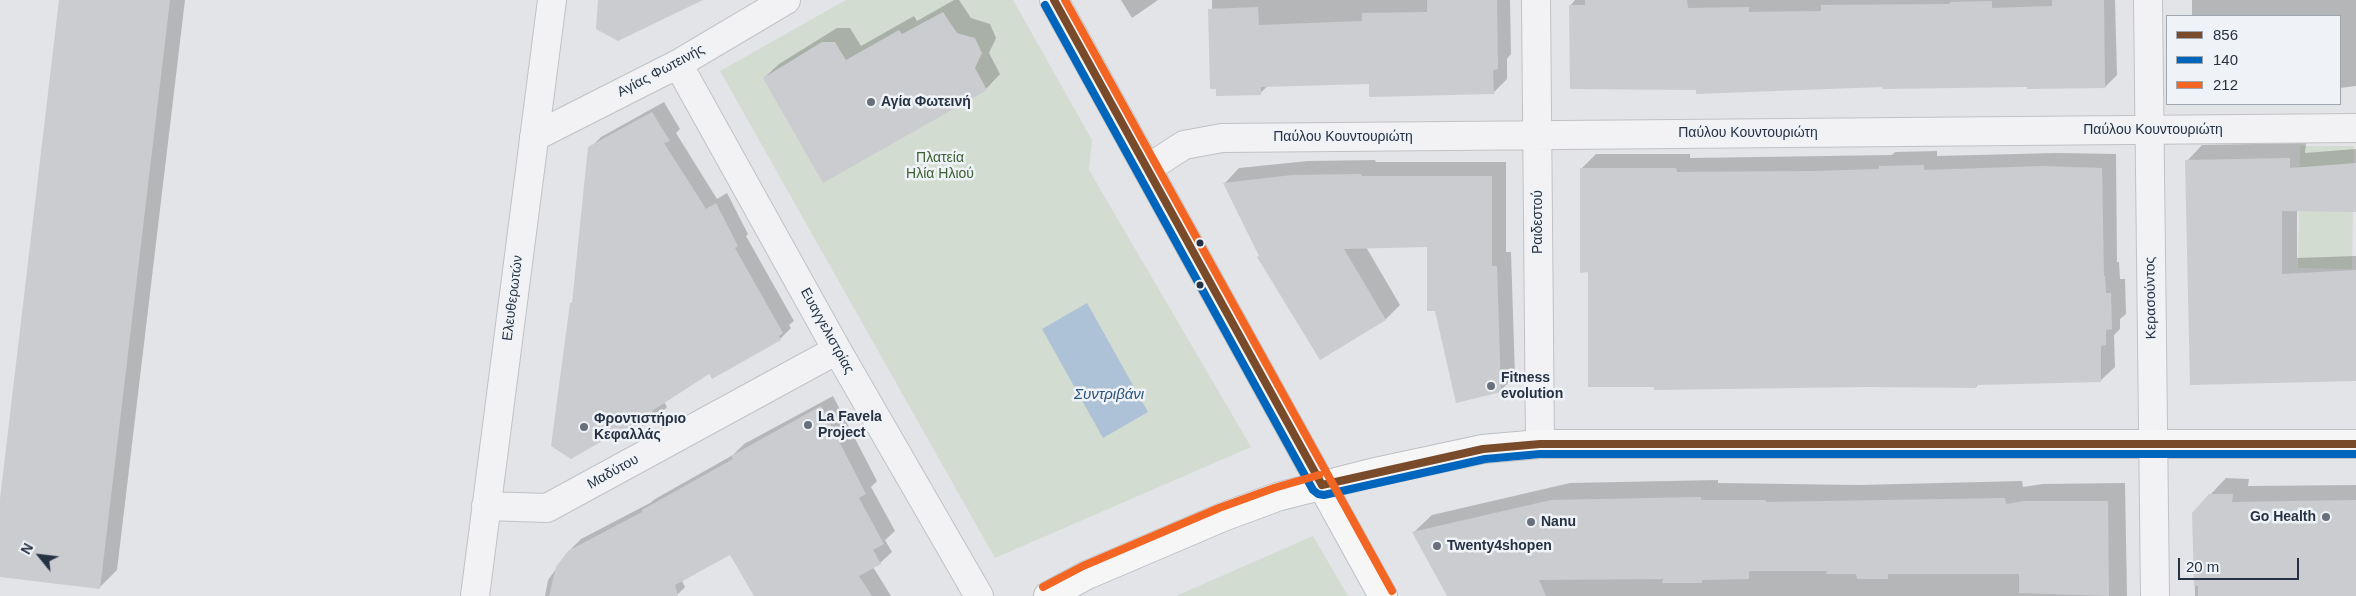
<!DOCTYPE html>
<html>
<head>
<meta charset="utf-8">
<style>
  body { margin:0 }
  #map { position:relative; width:2356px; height:596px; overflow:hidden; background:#e2e4e7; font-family:Helvetica,sans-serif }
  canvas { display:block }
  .legend { position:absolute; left:2166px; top:15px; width:175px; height:90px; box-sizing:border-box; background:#eff3f7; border:1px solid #9fa6af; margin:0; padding:6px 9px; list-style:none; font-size:15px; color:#263243 }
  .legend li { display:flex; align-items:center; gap:10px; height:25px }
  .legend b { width:25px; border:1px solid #9fa6af }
  .north { position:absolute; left:15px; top:531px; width:50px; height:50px; -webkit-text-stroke:4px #eff3f7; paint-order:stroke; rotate:299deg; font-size:14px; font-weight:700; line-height:20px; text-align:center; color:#263243 }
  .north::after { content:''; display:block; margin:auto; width:18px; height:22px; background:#263243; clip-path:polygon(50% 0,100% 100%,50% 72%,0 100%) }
  .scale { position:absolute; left:2178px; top:558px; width:121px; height:22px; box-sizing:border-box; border:2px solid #263243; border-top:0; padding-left:6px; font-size:15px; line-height:18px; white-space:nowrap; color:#263243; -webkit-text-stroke:4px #eff3f7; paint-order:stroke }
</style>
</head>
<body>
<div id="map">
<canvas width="2356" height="596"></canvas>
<ul class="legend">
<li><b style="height:6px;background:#7a4b2a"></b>856</li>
<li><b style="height:6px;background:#0065bd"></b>140</li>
<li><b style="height:6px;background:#f26522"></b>212</li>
</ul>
<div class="north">N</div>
<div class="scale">20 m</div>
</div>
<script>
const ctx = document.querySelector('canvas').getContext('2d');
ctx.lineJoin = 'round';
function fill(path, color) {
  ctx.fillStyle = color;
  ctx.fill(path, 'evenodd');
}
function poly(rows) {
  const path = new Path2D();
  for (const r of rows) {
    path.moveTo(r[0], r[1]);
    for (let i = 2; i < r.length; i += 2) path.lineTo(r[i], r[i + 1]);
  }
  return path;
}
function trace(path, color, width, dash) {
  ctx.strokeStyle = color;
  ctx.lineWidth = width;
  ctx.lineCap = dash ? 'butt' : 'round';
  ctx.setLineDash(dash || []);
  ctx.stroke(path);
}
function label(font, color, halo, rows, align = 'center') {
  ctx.font = font + ' Helvetica,sans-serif';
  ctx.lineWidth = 5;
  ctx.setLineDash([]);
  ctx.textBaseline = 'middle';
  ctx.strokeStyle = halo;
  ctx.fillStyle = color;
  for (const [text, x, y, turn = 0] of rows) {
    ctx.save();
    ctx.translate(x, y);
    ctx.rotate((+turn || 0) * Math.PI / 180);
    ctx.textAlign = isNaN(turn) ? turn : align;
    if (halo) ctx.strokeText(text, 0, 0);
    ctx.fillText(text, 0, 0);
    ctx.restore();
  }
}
fill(poly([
  [846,0,1013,0,1092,140,1089,170,1251,447,995,558,720,71],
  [2300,146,2354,146,2352,269,2298,268],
  [1313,536,1348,596,1176,596]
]), '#d3dcd1');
fill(poly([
  [1087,303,1148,412,1103,438,1042,329]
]), '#adc2d6');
fill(poly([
  [61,0,185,0,117,570,100,587,0,576,0,509],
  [954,0,959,0,971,18,990,24,996,38,989,53,1000,74,986,89,764,78,779,64,837,28,850,28,861,46,914,16,917,21],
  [1121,0,1158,0,1132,18],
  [1212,0,1510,0,1511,54,1507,59,1507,79,1493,93,1371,83,1269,85,1260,93,1213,87],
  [1575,0,2115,0,2117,75,2105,87,1883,86,1697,88,1570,6],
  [2192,0,2356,0,2356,86,2340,88,2340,16,2192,16],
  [664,102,680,129,676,133,717,199,727,193,748,234,746,236,794,321,789,325,791,328,780,339,709,372,664,402,667,407,656,418,571,304,573,301,590,148,601,137],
  [2306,143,2305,153,2356,149,2356,210,2297,210,2297,258,2356,256,2356,379,2187,161,2202,145],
  [1937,151,1937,156,2057,153,2116,154,2117,262,2119,262,2120,279,2125,279,2126,314,2120,319,2120,329,2114,335,2115,367,2100,381,1979,383,1976,387,1589,271,1581,169,1596,154,1690,154,1690,158,1892,155,1895,152],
  [1375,160,1376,162,1506,162,1506,252,1511,252,1515,376,1500,391,1428,246,1366,247,1400,305,1386,319,1321,359,1260,256,1225,183,1239,168,1308,161],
  [833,396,877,481,871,487,895,531,885,540,892,552,880,563,873,567,891,596,756,596,731,553,682,581,685,587,676,596,545,596,548,580,569,551,581,539,650,503,655,499,733,455,744,444],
  [2226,478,2249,479,2248,486,2356,485,2356,596,2195,596,2193,513],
  [1718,480,1718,483,1859,485,2022,481,2023,487,2043,484,2125,483,2127,596,1448,596,1414,532,1432,515,1570,483]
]), '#0003');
fill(poly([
  [59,0,170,0,100,589,0,577,0,499],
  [598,0,703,0,618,41,596,29],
  [1427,0,1497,0,1498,69,1493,70,1494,94,1369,97,1369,84,1261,87,1261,95,1216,96,1216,89,1210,89,1208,9,1258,7,1259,25,1362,21,1362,13,1427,12],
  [1585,0,1687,0,1688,8,1749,7,1749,12,1821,11,1821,5,1950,4,1950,2,1992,1,1992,8,2052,6,2052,0,2104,0,2105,88,2027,89,2027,87,1882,89,1882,87,1696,94,1696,90,1570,89,1569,5,1585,5],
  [943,12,957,33,975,38,982,53,975,68,987,90,823,183,763,78,822,42,835,42,846,60,899,30,902,34],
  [652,112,670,141,664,143,706,209,716,203,738,246,735,248,783,333,779,336,781,340,712,379,709,374,652,411,657,419,613,442,611,436,571,459,551,446,570,303,572,303,588,147],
  [2290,158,2290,168,2356,163,2356,212,2282,211,2282,274,2356,270,2356,381,2190,385,2185,160],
  [1924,165,1924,170,2042,166,2102,168,2104,276,2105,276,2106,293,2111,293,2112,329,2106,330,2106,345,2101,346,2101,382,1976,385,1976,388,1867,387,1654,390,1654,387,1588,387,1588,272,1580,273,1580,168,1676,168,1677,172,1814,171,1879,169,1879,166],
  [1361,174,1362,176,1492,176,1492,266,1497,266,1501,392,1456,403,1435,311,1427,311,1427,247,1344,249,1386,320,1320,360,1257,257,1259,256,1223,183,1292,175],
  [821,406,866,494,859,498,884,544,873,550,881,564,859,576,872,596,754,596,730,555,675,585,678,596,549,596,556,567,568,551,642,512,642,510,733,459,731,456],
  [2209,494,2233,494,2232,502,2356,500,2356,596,2198,596,2198,586,2194,586,2192,513],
  [1701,497,1701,500,1766,500,1766,502,2005,498,2006,504,2024,501,2108,501,2109,596,2019,593,2019,574,1888,574,1888,579,1857,579,1856,574,1826,574,1827,571,1749,571,1749,579,1702,580,1702,583,1662,583,1663,579,1539,580,1546,596,1447,596,1412,532,1551,500]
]), '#caccd0');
const minor = poly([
  [1536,0,1540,444],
  [2148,0,2155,596],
  [678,64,837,350,979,596],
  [534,137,678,64,786,0],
  [1147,169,1184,145,1222,138,2356,128],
  [486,506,547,508,837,350],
  [475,596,552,0]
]);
const major = poly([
  [1054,0,1383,596],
  [1048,596,1087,575,1223,517,1277,497,1371,473,1483,449,1540,444,2356,444]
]);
trace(minor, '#c0c2c5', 30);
trace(major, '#bdc1c5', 30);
trace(minor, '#f2f2f4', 28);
trace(major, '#f6f6f7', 28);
trace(poly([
  [1054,0,1322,485],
  [1322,485,1483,449,1540,444,2356,444]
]), '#7a4b2a', 8);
trace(poly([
  [1045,5,1313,490,1318,494,1324,495,1485,459,1540,454,2356,454]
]), '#0065bd', 8);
trace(poly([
  [1065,0,1392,591],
  [1043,587,1083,566,1219,508,1274,488,1319,475]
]), '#f26522', 8);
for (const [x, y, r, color] of [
  [871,102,5,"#68707c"],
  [1200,243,4.5,"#263243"],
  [1200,285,4.5,"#263243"],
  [1491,386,5,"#68707c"],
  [808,425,5,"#68707c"],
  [584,427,5,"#68707c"],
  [2326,517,5,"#68707c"],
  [1531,522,5,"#68707c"],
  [1437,546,5,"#68707c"]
]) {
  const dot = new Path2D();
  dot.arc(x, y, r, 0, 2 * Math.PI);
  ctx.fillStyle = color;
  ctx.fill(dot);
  trace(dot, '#eff3f7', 2);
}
label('14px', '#263243', '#eff3f7', [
  ["Αγίας Φωτεινής",661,71,-28],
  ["Παύλου Κουντουριώτη",2153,130],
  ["Παύλου Κουντουριώτη",1748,133],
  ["Παύλου Κουντουριώτη",1343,137],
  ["Ραιδεστού",1538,222,-90],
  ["Ελευθερωτών",513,298,-83],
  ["Κερασούντος",2151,298,-91],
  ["Ευαγγελιστρίας",827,331,61],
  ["Μαδύτου",613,472,-29]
]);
label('bold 14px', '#263243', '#eff3f7', [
  ["Αγία Φωτεινή",881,102],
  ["Fitness",1501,378],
  ["evolution",1501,394],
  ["La Favela",818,417],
  ["Project",818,433],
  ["Φροντιστήριο",594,419],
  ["Κεφαλλάς",594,435],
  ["Go Health",2316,517,"right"],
  ["Nanu",1541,522],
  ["Twenty4shopen",1447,546]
], 'left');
label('14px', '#3d6032', '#eff3f7', [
  ["Πλατεία",940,158],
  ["Ηλία Ηλιού",940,174]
]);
label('italic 15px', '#2c537c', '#eff3f7', [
  ["Συντριβάνι",1109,395]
]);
</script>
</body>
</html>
